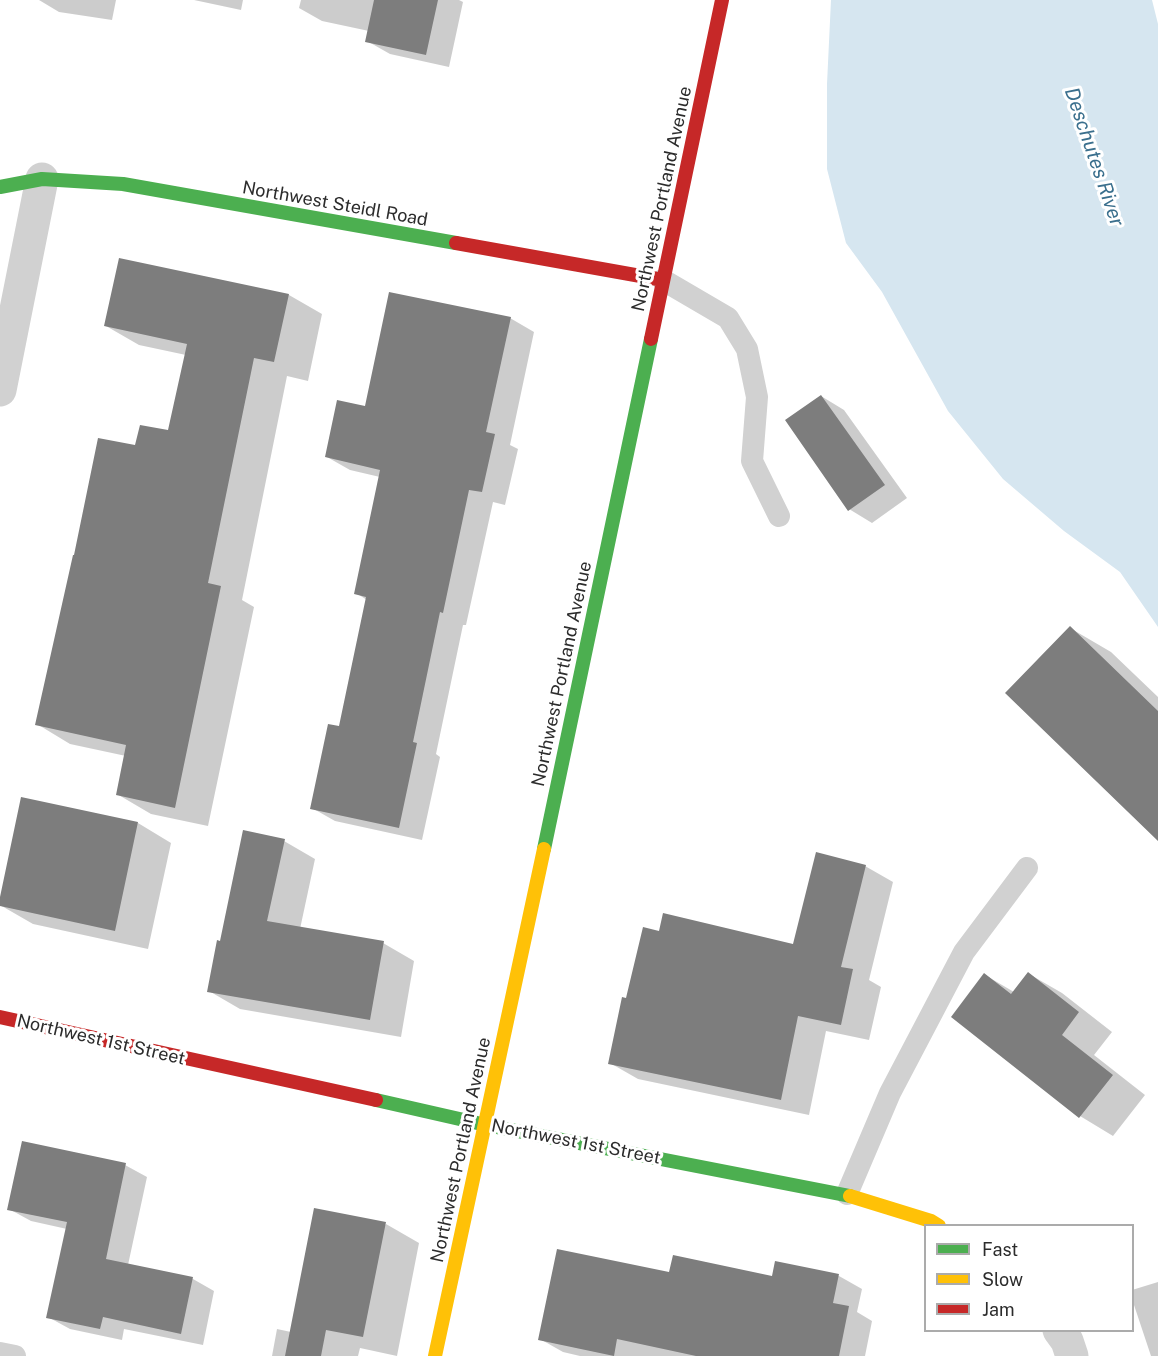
<!DOCTYPE html>
<html>
<head>
<meta charset="utf-8">
<style>
  body { margin:0 }
  #map { position:relative; width:1158px; height:1356px; overflow:hidden; background:#fff; font-family:"Public Sans",sans-serif }
  canvas { display:block }
  .legend { position:absolute; left:924px; top:1224px; width:210px; height:108px; box-sizing:border-box; background:#fff; border:2px solid #ababab; margin:0; padding:8px 10px; list-style:none; font-size:18px; color:#2c2c2c }
  .legend li { display:flex; align-items:center; gap:12px; height:30px }
  .legend b { width:30px; border:2px solid #ababab }
</style>
</head>
<body>
<div id="map">
<canvas width="1158" height="1356"></canvas>
<ul class="legend">
<li><b style="height:8px;background:#4caf50"></b>Fast</li>
<li><b style="height:8px;background:#ffc107"></b>Slow</li>
<li><b style="height:8px;background:#c62828"></b>Jam</li>
</ul>
</div>
<script>
const ctx = document.querySelector('canvas').getContext('2d');
ctx.lineJoin = 'round';
function fill(path, color) {
  ctx.fillStyle = color;
  ctx.fill(path, 'evenodd');
}
function poly(rows) {
  const path = new Path2D();
  for (const r of rows) {
    path.moveTo(r[0], r[1]);
    for (let i = 2; i < r.length; i += 2) path.lineTo(r[i], r[i + 1]);
  }
  return path;
}
function trace(path, color, width, dash) {
  ctx.strokeStyle = color;
  ctx.lineWidth = width;
  ctx.lineCap = dash ? 'butt' : 'round';
  ctx.setLineDash(dash || []);
  ctx.stroke(path);
}
function label(font, color, halo, rows, align = 'center') {
  ctx.font = font + ' "Public Sans",sans-serif';
  ctx.lineWidth = 6;
  ctx.setLineDash([]);
  ctx.textBaseline = 'middle';
  ctx.strokeStyle = halo;
  ctx.fillStyle = color;
  for (const [text, x, y, turn = 0] of rows) {
    ctx.save();
    ctx.translate(x, y);
    ctx.rotate((+turn || 0) * Math.PI / 180);
    ctx.textAlign = isNaN(turn) ? turn : align;
    if (halo) ctx.strokeText(text, 0, 0);
    ctx.fillText(text, 0, 0);
    ctx.restore();
  }
}
fill(poly([
  [831,0,1152,0,1158,24,1158,627,1120,572,1064,531,1003,479,948,411,882,292,846,243,827,169,827,84]
]), '#d6e6f0');
fill(poly([
  [39,0,116,0,112,20,59,12],
  [194,0,243,0,241,10],
  [301,0,459,0,463,2,449,67,390,54,367,41,369,31,322,21,299,8],
  [289,295,322,314,308,381,287,376,242,600,254,607,208,826,151,814,117,794,126,756,70,744,37,724,136,447,169,432,186,355,139,345,106,326],
  [510,318,534,332,510,445,518,449,505,505,493,502,466,625,463,625,436,754,440,757,422,840,335,821,312,808,340,728,367,600,356,593,380,477,350,470,327,457,366,408],
  [821,396,844,410,907,498,872,523,849,509],
  [1070,628,1111,652,1158,697,1158,839],
  [138,823,171,843,148,949,33,924,0,905],
  [284,841,315,859,300,929,383,943,414,961,401,1037,240,1009,209,991,221,942],
  [865,866,893,882,869,980,881,987,869,1040,826,1031,809,1115,638,1079,610,1063,627,1000,660,933,794,946],
  [1029,974,1062,993,1112,1032,1094,1055,1145,1095,1113,1136,1080,1116,985,975,1014,992],
  [125,1165,147,1177,128,1265,193,1279,214,1291,203,1345,124,1329,122,1340,70,1329,48,1317,67,1229,31,1221,9,1209],
  [386,1224,419,1243,397,1356,360,1348,358,1356,272,1356,277,1329,291,1332],
  [777,1263,839,1276,862,1289,857,1312,872,1321,865,1356,580,1356,563,1352,540,1339,670,1274,773,1278],
  [1158,1282,1158,1356,1151,1356,1132,1299,1132,1290]
]), '#0003');
fill(poly([
  [374,0,438,0,426,55,365,42],
  [119,258,289,294,274,362,254,358,208,583,221,586,175,808,116,795,126,745,35,725,73,555,74,555,98,438,135,445,140,425,168,430,187,344,104,326],
  [389,292,511,317,486,432,495,434,482,492,469,490,443,613,440,612,413,742,417,743,399,828,310,809,328,724,339,726,366,597,354,594,380,470,325,457,337,400,365,406],
  [821,395,885,485,848,511,785,420],
  [1070,626,1158,711,1158,841,1005,693],
  [21,797,138,822,115,931,0,906,0,897],
  [243,830,285,839,267,921,384,941,370,1020,207,992,217,940,220,941],
  [816,852,866,865,841,967,853,969,841,1025,798,1016,781,1100,608,1064,622,997,626,998,643,927,659,931,663,913,793,944],
  [1028,972,1079,1012,1062,1035,1113,1075,1079,1118,951,1017,984,973,1011,994],
  [22,1141,126,1163,106,1259,193,1277,181,1334,103,1317,100,1329,46,1318,67,1222,7,1210],
  [314,1208,386,1222,363,1337,326,1330,321,1356,285,1356],
  [557,1249,669,1272,673,1255,772,1276,775,1261,839,1274,833,1303,849,1306,839,1356,696,1356,617,1339,614,1356,538,1340]
]), '#7d7d7d');
trace(poly([
  [663,280,728,318,747,349,757,397,752,461,779,516],
  [847,1194,890,1093,964,952,1027,868],
  [0,1353,15,1356]
]), '#d1d1d1', 22);
trace(poly([
  [0,390,42,179],
  [1059,1330,1067,1341,1072,1356]
]), '#d1d1d1', 33);
trace(poly([
  [0,187,42,179,123,184,456,243],
  [544,849,651,339],
  [376,1100,486,1125,850,1196]
]), '#4caf50', 14);
trace(poly([
  [850,1196,931,1221,939,1226],
  [435,1356,544,849]
]), '#ffc107', 14);
trace(poly([
  [456,243,663,280],
  [651,339,722,0],
  [0,1017,376,1100]
]), '#c62828', 14);
label('18px', '#2c2c2c', '#fff', [
  ["Northwest Portland Avenue",662,199,-78],
  ["Northwest Steidl Road",335,204,10],
  ["Northwest Portland Avenue",562,674,-78],
  ["Northwest 1st Street",101,1040,13],
  ["Northwest 1st Street",576,1142,11],
  ["Northwest Portland Avenue",461,1150,-78]
]);
label('italic 20px', '#3a6f8d', '#fff', [
  ["Deschutes River",1094,157,71]
]);
</script>
</body>
</html>
